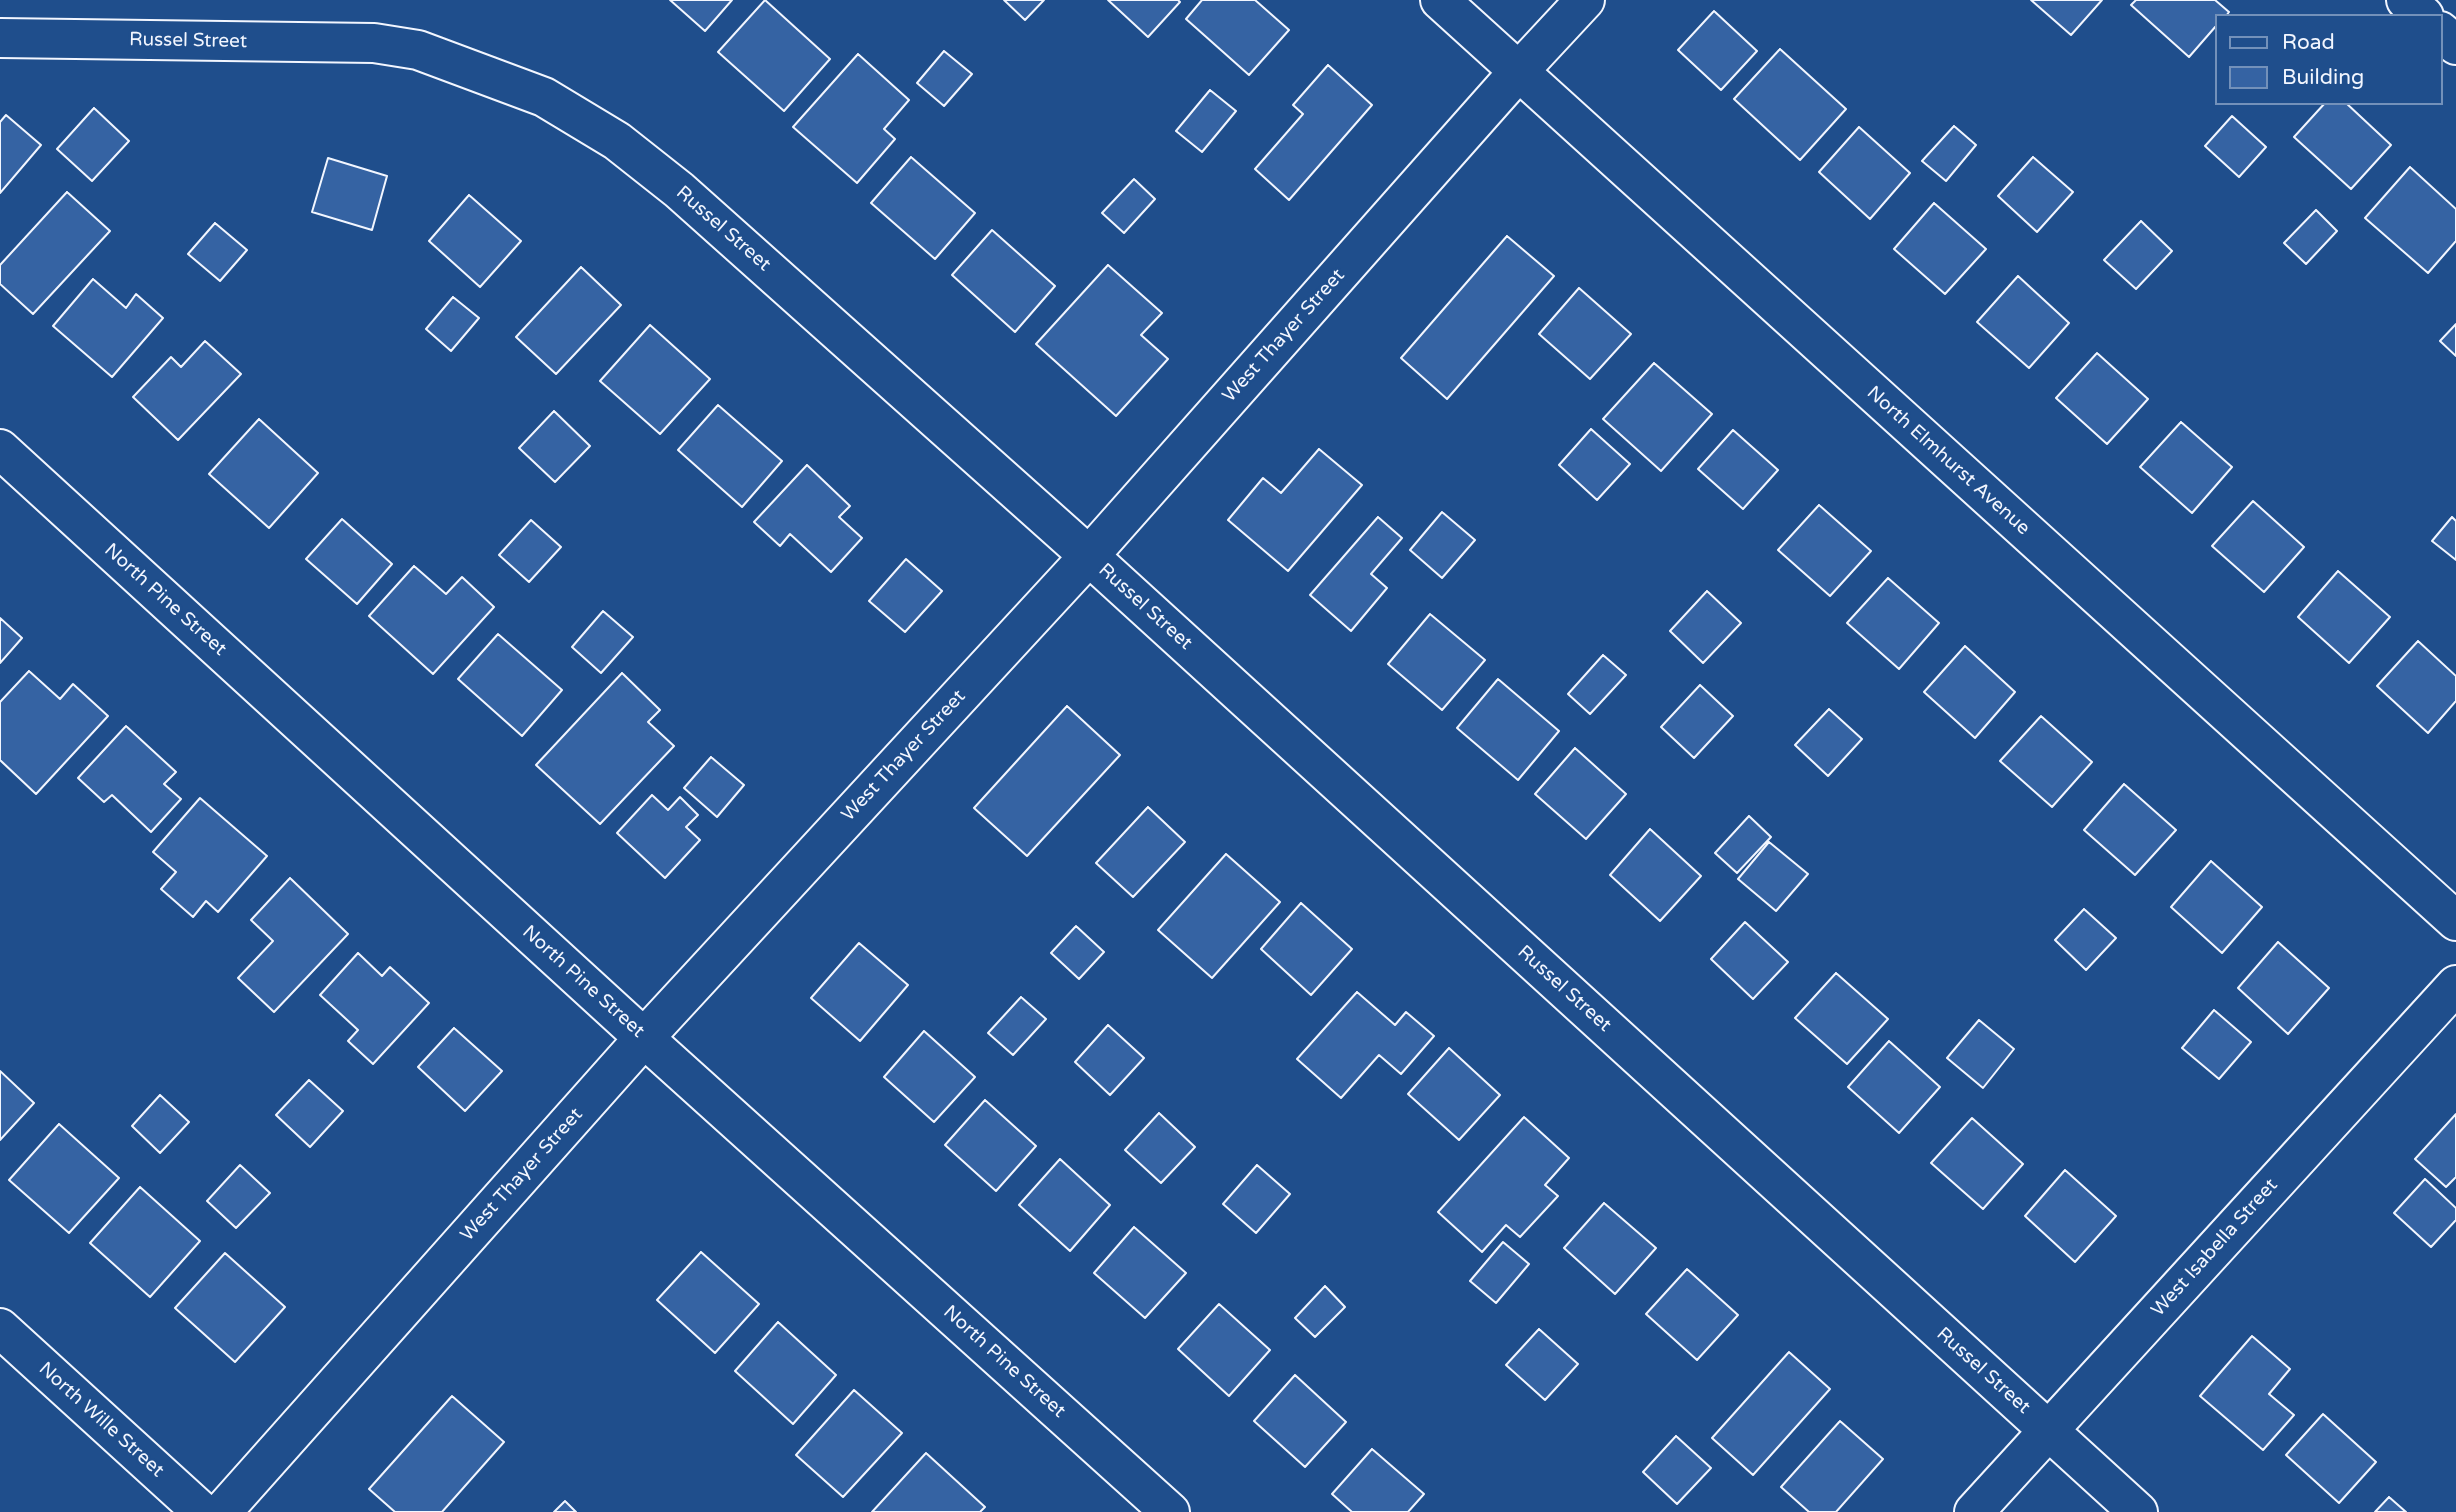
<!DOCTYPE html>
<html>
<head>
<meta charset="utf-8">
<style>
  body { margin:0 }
  #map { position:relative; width:2456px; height:1512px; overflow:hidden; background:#1f4e8c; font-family:"Varela Round",sans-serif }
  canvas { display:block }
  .legend { position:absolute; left:2215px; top:14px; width:228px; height:91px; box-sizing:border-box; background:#1f4e8c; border:2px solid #7391ba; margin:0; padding:9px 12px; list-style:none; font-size:21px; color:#f2f6ff }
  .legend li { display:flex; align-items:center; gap:14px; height:35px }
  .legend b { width:35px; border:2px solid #7391ba }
</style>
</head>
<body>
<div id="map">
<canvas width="2456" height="1512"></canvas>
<ul class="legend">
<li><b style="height:9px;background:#1f4e8c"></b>Road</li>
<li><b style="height:19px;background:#3563a3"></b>Building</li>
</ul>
</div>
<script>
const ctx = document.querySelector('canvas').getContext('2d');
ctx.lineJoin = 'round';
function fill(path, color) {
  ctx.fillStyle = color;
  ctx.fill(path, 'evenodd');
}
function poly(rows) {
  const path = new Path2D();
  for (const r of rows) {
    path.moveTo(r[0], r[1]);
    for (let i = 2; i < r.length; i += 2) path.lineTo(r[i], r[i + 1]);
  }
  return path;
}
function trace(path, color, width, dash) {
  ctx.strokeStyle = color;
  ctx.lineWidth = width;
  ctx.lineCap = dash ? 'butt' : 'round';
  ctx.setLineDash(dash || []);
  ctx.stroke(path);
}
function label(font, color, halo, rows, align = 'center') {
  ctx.font = font + ' "Varela Round",sans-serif';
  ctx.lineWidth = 5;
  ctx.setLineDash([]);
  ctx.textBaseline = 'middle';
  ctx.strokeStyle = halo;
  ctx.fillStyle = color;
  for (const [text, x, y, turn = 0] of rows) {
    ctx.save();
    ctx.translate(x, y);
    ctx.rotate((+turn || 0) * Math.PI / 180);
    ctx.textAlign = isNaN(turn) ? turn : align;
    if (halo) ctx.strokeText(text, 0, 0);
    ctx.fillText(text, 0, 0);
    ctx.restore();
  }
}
const building = poly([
  [670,0,732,0,705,31,670,0],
  [765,0,830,59,784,111,718,52,765,0],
  [1004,0,1044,0,1025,20,1004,0],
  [1108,0,1178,0,1180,2,1148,37,1108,0],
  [1202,0,1255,0,1289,30,1249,75,1186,19,1202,0],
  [2031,0,2102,0,2071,35,2031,0],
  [2136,0,2215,0,2229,12,2226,16,2216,16,2216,26,2189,57,2131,5,2136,0],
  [1714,11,1757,51,1721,90,1678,50,1714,11],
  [1780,49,1846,109,1800,160,1734,99,1780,49],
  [944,51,972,74,944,106,917,83,944,51],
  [858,54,909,100,884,129,895,139,857,183,793,127,858,54],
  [1328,65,1372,105,1289,200,1255,169,1303,114,1293,105,1328,65],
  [1210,90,1236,111,1202,152,1176,131,1210,90],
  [2325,103,2346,103,2391,145,2351,189,2294,137,2325,103],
  [94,108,129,141,92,181,57,149,94,108],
  [6,115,41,145,0,193,0,122,6,115],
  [2232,116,2266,147,2239,177,2205,146,2232,116],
  [1954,126,1976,145,1946,181,1922,161,1954,126],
  [1859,127,1910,173,1870,219,1819,172,1859,127],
  [911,157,975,213,935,259,871,203,911,157],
  [2033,157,2073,192,2037,232,1998,196,2033,157],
  [328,158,387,176,372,230,312,212,328,158],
  [2410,167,2456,209,2456,241,2428,273,2365,218,2410,167],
  [1134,179,1155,199,1124,233,1102,213,1134,179],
  [67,192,110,231,33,314,0,284,0,265,67,192],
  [469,195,521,241,480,287,429,241,469,195],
  [1934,203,1986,249,1945,294,1894,249,1934,203],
  [2316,210,2337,231,2306,264,2284,243,2316,210],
  [2141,221,2172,251,2136,289,2104,260,2141,221],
  [215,223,247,250,220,281,188,254,215,223],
  [992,230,1055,286,1015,332,952,275,992,230],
  [1507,236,1554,276,1447,399,1401,358,1507,236],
  [1108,265,1162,313,1141,335,1168,359,1116,416,1036,344,1108,265],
  [581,267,621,305,556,374,516,337,581,267],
  [2018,276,2069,323,2029,368,1977,322,2018,276],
  [93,279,126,308,136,294,163,318,112,377,53,326,93,279],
  [1579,288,1631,334,1590,379,1539,334,1579,288],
  [453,297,479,318,451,351,426,329,453,297],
  [2456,324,2456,356,2440,341,2456,324],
  [650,325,710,379,660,434,600,381,650,325],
  [205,341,241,374,178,440,133,397,171,357,181,367,205,341],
  [2097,353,2148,399,2107,444,2056,398,2097,353],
  [1654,363,1712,414,1661,471,1603,419,1654,363],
  [718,405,782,461,742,507,678,450,718,405],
  [554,411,590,446,555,482,519,448,554,411],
  [259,419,318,473,269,528,209,474,259,419],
  [2181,422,2232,467,2192,513,2140,467,2181,422],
  [1591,429,1630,464,1597,500,1559,465,1591,429],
  [1733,430,1778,470,1743,509,1698,469,1733,430],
  [1319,449,1362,485,1288,571,1228,520,1263,478,1281,493,1319,449],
  [807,465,850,506,839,517,862,538,831,572,790,534,780,546,754,522,807,465],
  [2253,501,2304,547,2264,592,2212,546,2253,501],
  [1819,505,1871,551,1830,596,1778,550,1819,505],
  [1442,512,1475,540,1442,578,1410,550,1442,512],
  [1378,517,1402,538,1371,574,1387,588,1351,631,1310,595,1378,517],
  [2452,517,2456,521,2456,560,2432,541,2452,517],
  [342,519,392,564,357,604,306,559,342,519],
  [531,520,561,547,529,582,499,555,531,520],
  [906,559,942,591,905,632,869,601,906,559],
  [414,566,446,594,462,577,494,607,433,674,369,616,414,566],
  [2338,571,2390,617,2349,663,2298,617,2338,571],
  [1888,578,1939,623,1899,669,1847,623,1888,578],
  [1707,591,1741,623,1703,663,1670,631,1707,591],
  [603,611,633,637,601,673,572,647,603,611],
  [1430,614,1485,660,1442,710,1388,664,1430,614],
  [0,618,22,638,0,663,0,618],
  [498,634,562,690,522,736,458,679,498,634],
  [2418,641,2456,676,2456,701,2428,733,2377,686,2418,641],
  [1965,646,2015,692,1975,738,1924,692,1965,646],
  [1603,655,1626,675,1590,714,1568,694,1603,655],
  [29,671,60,699,73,684,108,716,36,794,0,760,0,702,29,671],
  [622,673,660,710,648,722,674,746,600,824,536,765,622,673],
  [1498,679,1559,731,1518,780,1457,728,1498,679],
  [1700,685,1733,716,1694,758,1661,727,1700,685],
  [1067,706,1120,755,1027,856,974,808,1067,706],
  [1829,709,1862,739,1828,776,1795,745,1829,709],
  [2041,716,2092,762,2052,807,2000,761,2041,716],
  [126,726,176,772,164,784,181,799,151,832,112,795,104,802,78,778,126,726],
  [1575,748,1626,794,1586,839,1535,794,1575,748],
  [711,757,744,785,717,817,684,788,711,757],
  [2124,784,2176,830,2135,875,2084,830,2124,784],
  [652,795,668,810,680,797,698,815,686,827,700,840,665,878,617,833,652,795],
  [200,798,267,856,218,912,206,901,193,917,161,889,176,872,153,852,200,798],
  [1148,807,1185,842,1133,897,1096,863,1148,807],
  [1749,816,1771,837,1737,873,1715,853,1749,816],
  [1650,829,1701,876,1660,921,1610,875,1650,829],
  [1769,842,1808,874,1776,911,1738,879,1769,842],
  [1226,854,1280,902,1212,978,1158,930,1226,854],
  [2211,861,2262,907,2222,953,2171,907,2211,861],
  [290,878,348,934,274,1012,238,978,273,941,251,920,290,878],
  [1301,903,1352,949,1311,995,1261,949,1301,903],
  [2084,909,2116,938,2086,970,2055,940,2084,909],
  [1745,922,1788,962,1753,999,1711,959,1745,922],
  [1076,926,1104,952,1079,979,1051,953,1076,926],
  [2278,942,2329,988,2288,1034,2238,988,2278,942],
  [859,943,908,985,860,1041,811,998,859,943],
  [358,953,382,976,390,967,429,1003,373,1064,348,1041,358,1030,320,995,358,953],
  [1836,973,1888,1019,1847,1064,1795,1018,1836,973],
  [1357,992,1395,1025,1406,1012,1434,1036,1401,1074,1379,1055,1341,1098,1297,1059,1357,992],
  [1021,997,1046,1019,1013,1055,988,1033,1021,997],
  [2214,1010,2251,1042,2219,1079,2182,1048,2214,1010],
  [1979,1020,2014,1049,1983,1088,1947,1058,1979,1020],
  [1108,1025,1144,1058,1110,1095,1075,1062,1108,1025],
  [454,1028,502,1071,465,1111,418,1067,454,1028],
  [924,1031,975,1077,934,1122,884,1077,924,1031],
  [1889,1041,1940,1087,1899,1133,1848,1087,1889,1041],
  [1449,1048,1500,1095,1459,1140,1408,1094,1449,1048],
  [0,1071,34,1103,0,1140,0,1071],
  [309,1080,343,1111,310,1147,276,1115,309,1080],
  [160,1095,189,1122,160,1153,132,1126,160,1095],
  [985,1100,1036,1146,996,1191,945,1145,985,1100],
  [1159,1113,1195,1147,1161,1183,1125,1150,1159,1113],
  [2456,1114,2456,1177,2446,1187,2415,1159,2456,1114],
  [1524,1117,1569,1158,1545,1185,1558,1196,1520,1237,1506,1225,1482,1252,1438,1212,1524,1117],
  [1972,1118,2023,1164,1983,1209,1931,1163,1972,1118],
  [59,1124,119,1178,69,1233,9,1180,59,1124],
  [1060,1159,1110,1205,1070,1251,1019,1205,1060,1159],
  [240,1165,270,1193,236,1228,207,1201,240,1165],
  [1257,1165,1290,1194,1256,1233,1223,1204,1257,1165],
  [2065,1170,2116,1216,2075,1262,2025,1216,2065,1170],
  [2425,1179,2456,1208,2456,1220,2431,1247,2394,1213,2425,1179],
  [140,1187,200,1241,150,1297,90,1243,140,1187],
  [1604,1203,1656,1248,1615,1294,1564,1248,1604,1203],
  [1134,1227,1186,1273,1145,1318,1094,1273,1134,1227],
  [1503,1242,1529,1264,1496,1303,1470,1281,1503,1242],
  [701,1252,759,1304,715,1353,657,1300,701,1252],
  [225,1253,285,1307,235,1362,175,1308,225,1253],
  [1687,1269,1738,1315,1697,1360,1646,1314,1687,1269],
  [1325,1286,1345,1307,1315,1337,1295,1318,1325,1286],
  [1219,1304,1270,1350,1229,1396,1178,1349,1219,1304],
  [778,1322,836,1375,793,1424,735,1371,778,1322],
  [1539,1329,1578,1364,1545,1400,1506,1365,1539,1329],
  [2252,1336,2290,1369,2269,1394,2294,1415,2263,1450,2200,1396,2252,1336],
  [1789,1352,1830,1389,1753,1475,1712,1438,1789,1352],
  [1295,1375,1346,1422,1305,1467,1254,1421,1295,1375],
  [854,1390,902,1433,843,1497,796,1455,854,1390],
  [452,1396,504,1442,442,1512,395,1512,369,1489,452,1396],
  [2323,1414,2376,1462,2339,1503,2286,1455,2323,1414],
  [1840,1421,1883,1459,1836,1512,1809,1512,1781,1487,1840,1421],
  [1676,1436,1711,1468,1677,1504,1643,1472,1676,1436],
  [1372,1449,1424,1494,1408,1512,1352,1512,1332,1494,1372,1449],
  [926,1453,985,1507,980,1512,872,1512,926,1453],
  [2389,1497,2406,1512,2375,1512,2389,1497],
  [565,1501,576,1512,554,1512,565,1501]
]);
fill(building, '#3563a3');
trace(building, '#f2f6ff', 2);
const minor = poly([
  [1440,0,2456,921],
  [2406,0,2424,16],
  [2440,31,2456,45],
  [0,38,374,43,418,50,544,97,617,141,679,190,1089,556,2138,1512],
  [0,449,644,1038,1170,1512],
  [0,1328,202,1512],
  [222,1512,644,1038,1089,556,1519,71,1585,0],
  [1974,1512,2456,985]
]);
trace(minor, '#f2f6ff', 42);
trace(minor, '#1f4e8c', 38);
label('19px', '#f2f6ff', '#1f4e8c', [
  ["Russel Street",188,41,1],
  ["Russel Street",723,229,41],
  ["West Thayer Street",1284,336,-48],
  ["North Elmhurst Avenue",1948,461,42],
  ["North Pine Street",165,600,42],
  ["Russel Street",1145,607,42],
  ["West Thayer Street",904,756,-47],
  ["North Pine Street",583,982,42],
  ["Russel Street",1564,989,42],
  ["West Thayer Street",522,1175,-48],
  ["West Isabella Street",2215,1248,-48],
  ["North Pine Street",1004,1362,42],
  ["Russel Street",1983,1371,42],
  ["North Wille Street",101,1420,42]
]);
</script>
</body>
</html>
